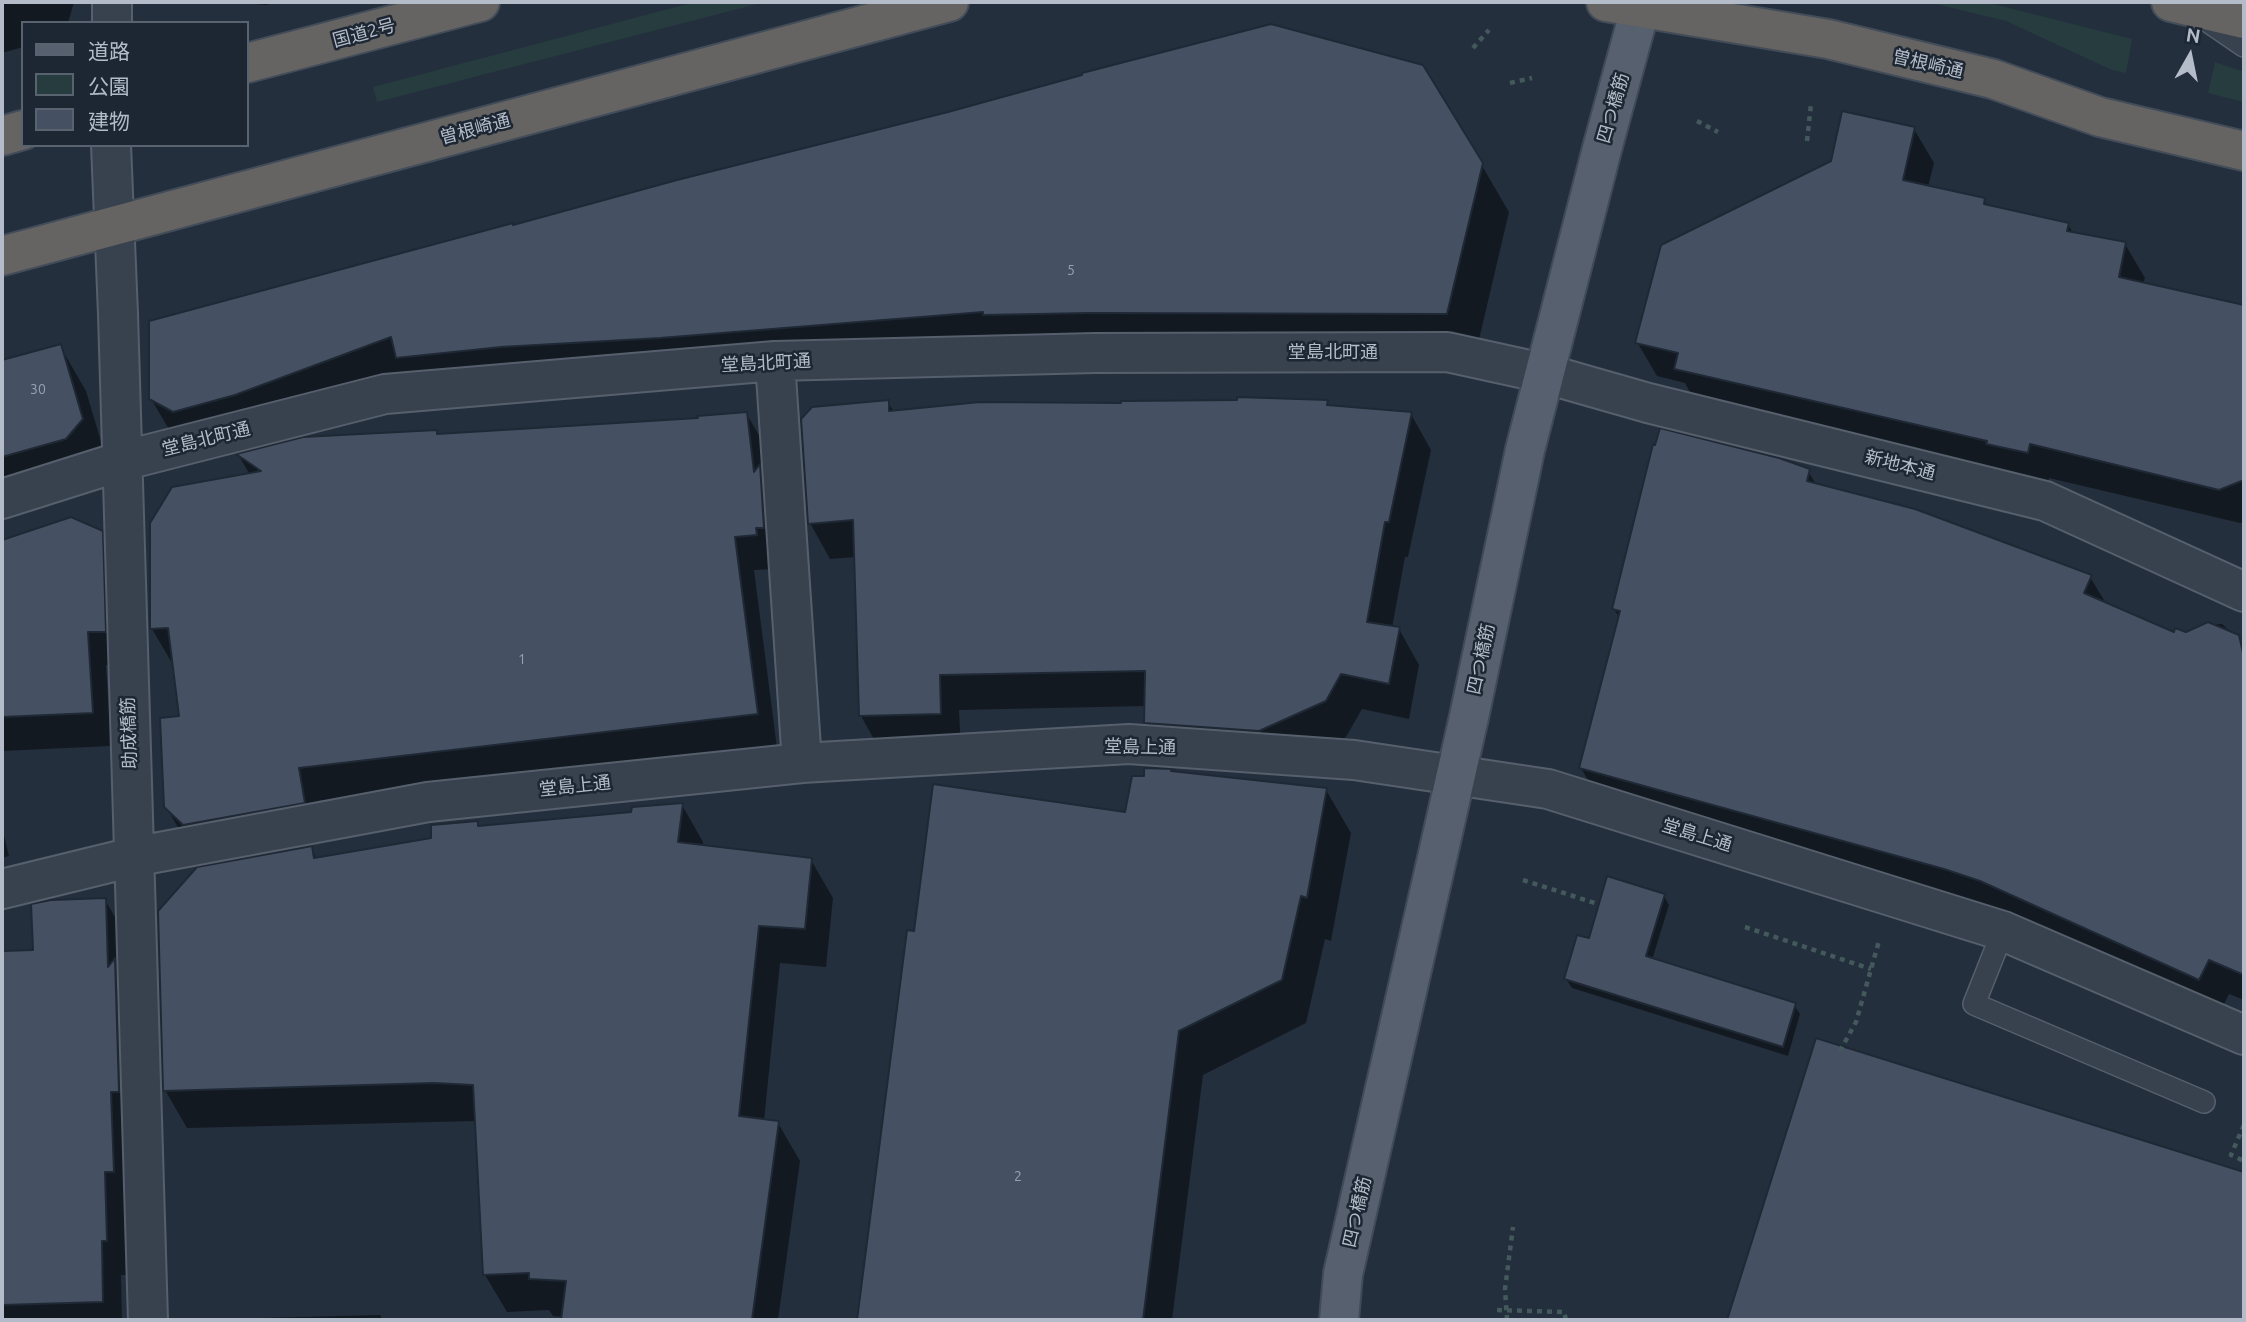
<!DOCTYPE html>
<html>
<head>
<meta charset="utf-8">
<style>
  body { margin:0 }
  #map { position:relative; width:2246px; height:1322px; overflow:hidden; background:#242f3e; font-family:Ubuntu,"Noto Sans JP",sans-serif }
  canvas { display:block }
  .frame { position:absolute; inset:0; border:4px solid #b4bcc9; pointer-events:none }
  .legend { position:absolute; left:21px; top:21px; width:228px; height:126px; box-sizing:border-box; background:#1d2633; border:2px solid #59626f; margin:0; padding:9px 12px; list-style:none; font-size:21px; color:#b4bcc9 }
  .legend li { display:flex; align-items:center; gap:14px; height:35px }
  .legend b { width:35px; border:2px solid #59626f }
  .north { position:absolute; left:2155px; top:21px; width:70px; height:70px; -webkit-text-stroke:5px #1d2633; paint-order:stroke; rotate:9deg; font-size:19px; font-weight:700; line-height:28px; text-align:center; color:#b4bcc9 }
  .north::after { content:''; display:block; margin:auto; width:24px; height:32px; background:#b4bcc9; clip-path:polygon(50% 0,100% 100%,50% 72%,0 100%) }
</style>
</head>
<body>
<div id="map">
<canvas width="2246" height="1322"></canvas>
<div class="frame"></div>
<ul class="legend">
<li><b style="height:9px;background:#56606e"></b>道路</li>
<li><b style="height:19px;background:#263c3f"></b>公園</li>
<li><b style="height:19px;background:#455162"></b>建物</li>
</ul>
<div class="north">N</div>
</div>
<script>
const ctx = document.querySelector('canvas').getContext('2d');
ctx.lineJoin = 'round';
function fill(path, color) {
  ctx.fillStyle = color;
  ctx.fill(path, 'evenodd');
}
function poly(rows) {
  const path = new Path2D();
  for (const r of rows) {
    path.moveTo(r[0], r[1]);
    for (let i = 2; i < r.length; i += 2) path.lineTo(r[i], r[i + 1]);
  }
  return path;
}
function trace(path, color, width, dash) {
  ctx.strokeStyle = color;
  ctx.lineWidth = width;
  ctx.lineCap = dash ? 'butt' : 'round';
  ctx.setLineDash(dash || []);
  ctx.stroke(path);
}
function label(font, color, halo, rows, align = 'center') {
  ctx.font = font + ' Ubuntu,"Noto Sans JP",sans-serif';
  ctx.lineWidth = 5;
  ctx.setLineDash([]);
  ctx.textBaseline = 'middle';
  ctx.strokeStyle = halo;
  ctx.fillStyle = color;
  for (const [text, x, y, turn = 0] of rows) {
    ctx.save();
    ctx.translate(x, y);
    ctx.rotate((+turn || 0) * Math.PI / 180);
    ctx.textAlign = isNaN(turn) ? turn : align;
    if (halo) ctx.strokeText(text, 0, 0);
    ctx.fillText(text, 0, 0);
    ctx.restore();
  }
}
fill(poly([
  [695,2,765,2,377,102,373,87],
  [1928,2,1985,2,2132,39,2126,73,2112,70,2006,21],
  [2215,62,2244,72,2244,102,2208,93]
]), '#263c3f');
fill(poly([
  [2,2,74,2,68,23,23,23,23,47,2,53],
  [232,2,277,2,266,5],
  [1914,129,1934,163,1928,187,1984,200,1988,207,2068,225,2074,234,2125,244,2145,278,2143,284,2243,307,2244,303,2244,522,2240,523,2049,478,2047,486,1696,403,1685,383,1657,376,1637,342],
  [1481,164,1509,212,1474,361,1012,362,425,404,179,446,151,399,513,227],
  [60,346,86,391,108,465,2,508,2,361],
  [888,402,894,412,1327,402,1330,407,1411,414,1431,450,1408,557,1405,557,1392,628,1399,629,1419,665,1409,719,1362,709,1346,737,1280,767,1167,758,1146,723,1146,706,959,710,961,750,881,752,861,716,856,557,830,559,810,523],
  [746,413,766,447,775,569,754,570,777,748,317,801,323,837,186,841,166,807,181,717,174,662,172,663,152,629,250,475,239,456,438,436,700,420],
  [1808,471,1817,486,2090,577,2107,605,2174,635,2186,634,2205,625,2222,624,2238,638,2244,649,2244,1000,2229,994,2219,1014,1601,803,1581,768,1620,619,1614,609],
  [71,519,101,532,121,566,124,664,106,665,111,746,2,751,2,541],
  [1146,770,1326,790,1351,833,1331,941,1325,939,1306,1023,1203,1075,1172,1320,859,1320,908,932,915,933,1127,814,1146,778],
  [682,805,703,842,703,846,811,860,833,898,826,967,780,963,764,1121,778,1123,800,1161,778,1320,563,1320,563,1317,553,1316,549,1310,507,1312,485,1275,477,1121,187,1128,165,1090,311,848,317,859,433,840,477,822,480,827,633,814],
  [2,827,9,856,2,858],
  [1664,896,1669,905,1652,960,1794,1005,1800,1014,1788,1056,1572,988,1566,979,1590,940],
  [105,900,125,934,132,1206,124,1206,126,1275,121,1275,122,1320,2,1320,2,953,34,951],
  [1817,1040,2244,1175,2244,1320,1729,1320],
  [380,1315,383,1320,214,1320,214,1319]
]), '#0007');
const building = poly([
  [1271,24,1423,65,1483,163,1447,314,1089,313,983,315,983,312,660,338,501,347,396,358,391,337,235,395,173,412,149,399,149,321,513,223,513,225,677,180,948,112,1082,75,1082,73,1271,24],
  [1842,111,1915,127,1903,180,1985,198,1984,204,2069,223,2067,231,2126,242,2119,277,2244,305,2244,480,2219,490,2030,444,2028,453,1986,444,1987,441,1674,369,1678,353,1635,343,1661,245,1831,161,1842,111],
  [61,344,83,419,66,439,2,457,2,360,61,344],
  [1237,397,1328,400,1327,405,1412,412,1389,522,1385,522,1367,622,1400,627,1389,684,1341,674,1326,701,1259,731,1144,723,1145,671,940,675,941,714,859,716,853,520,808,524,801,419,812,407,889,400,889,411,980,402,1121,403,1121,401,1237,400,1237,397],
  [747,412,754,472,760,464,764,528,756,528,757,535,735,537,758,714,299,768,305,803,183,825,164,807,160,718,179,716,168,628,150,629,150,523,172,487,261,471,236,454,303,437,437,430,437,434,698,418,697,416,747,412],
  [1660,428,1779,458,1810,469,1807,481,1915,509,2092,575,2084,593,2174,632,2175,628,2186,632,2208,622,2239,635,2244,657,2244,975,2209,960,2199,980,1980,881,1944,869,1579,768,1620,611,1612,609,1653,444,1655,445,1660,428],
  [71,517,103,531,106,632,88,632,93,713,2,717,2,540,71,517],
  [1144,768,1175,769,1171,771,1327,788,1307,898,1301,896,1282,980,1179,1031,1143,1320,857,1320,907,930,914,931,933,784,1125,812,1132,776,1144,776,1144,768],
  [683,803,678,842,812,858,805,929,759,926,739,1116,779,1121,752,1320,561,1320,566,1281,529,1279,529,1273,483,1275,473,1085,434,1083,163,1091,158,911,197,867,312,846,314,858,431,838,431,825,478,821,478,826,631,812,632,807,683,803],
  [1607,876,1665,894,1646,956,1796,1003,1783,1047,1564,979,1577,935,1589,938,1607,876],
  [106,898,108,967,115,958,119,1092,111,1092,114,1172,105,1172,107,1241,102,1241,103,1302,2,1305,2,951,33,950,31,904,51,900,106,898],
  [1816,1038,2244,1172,2244,1320,1727,1320,1816,1038]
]);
fill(building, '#455162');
trace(building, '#1f2835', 2);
const service = poly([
  [2206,20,2244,46],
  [2003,931,1974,1004,2204,1102]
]);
const minor = poly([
  [111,145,118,314,148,1320],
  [775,361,802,763],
  [2,499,122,461,385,394,775,361,1095,353,1447,352,1543,373,1648,403,2045,501,2244,592],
  [2,889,133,857,428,802,802,763,1129,744,1354,760,1548,789,2003,931,2244,1035]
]);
const tertiary = poly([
  [112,2,112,23]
]);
const primary = poly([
  [1339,1320,1343,1274,1469,717,1525,450,1602,149,1642,2]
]);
const trunk = poly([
  [1606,2,1828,39,1993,79,2100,117,2244,151],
  [2171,2,2244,19],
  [247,63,480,2],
  [2,136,23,130],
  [2,256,949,2]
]);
trace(service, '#565f6c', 24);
trace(minor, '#565f6c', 42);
trace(tertiary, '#565f6c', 42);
trace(primary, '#414a57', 42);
trace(trunk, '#434c59', 42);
trace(poly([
  [1473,48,1489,30],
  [1510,83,1532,78],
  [1697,121,1718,132],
  [1807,141,1811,104],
  [1523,880,1598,904],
  [1745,927,1871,969],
  [1840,1051,1856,1022,1879,941],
  [2244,1125,2231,1155,2244,1161],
  [1497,1310,1564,1312,1566,1320],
  [1507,1320,1505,1289,1513,1227]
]), '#44595c', 4.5, [5, 5]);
trace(service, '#38414e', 21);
trace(minor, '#38414e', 38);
trace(tertiary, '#38414e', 38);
trace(primary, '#56606e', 38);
trace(trunk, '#656462', 38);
label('14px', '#98a1af', null, [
  ["5",1071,270],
  ["30",38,389],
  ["1",522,659],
  ["2",1018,1176]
]);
label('18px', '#b4bcc9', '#1d2633', [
  ["国道2号",364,33,-15],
  ["曽根崎通",1928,64,13],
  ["四つ橋筋",1613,108,-74],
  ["曽根崎通",475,129,-15],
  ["堂島北町通",1333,352],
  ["堂島北町通",766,363,-3],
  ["堂島北町通",206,439,-14],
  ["新地本通",1900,465,14],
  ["四つ橋筋",1481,659,-78],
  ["助成橋筋",129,733,-92],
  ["堂島上通",1140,747,1],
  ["堂島上通",575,786,-6],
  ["堂島上通",1697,835,17],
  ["四つ橋筋",1357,1212,-77]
]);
</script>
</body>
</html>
